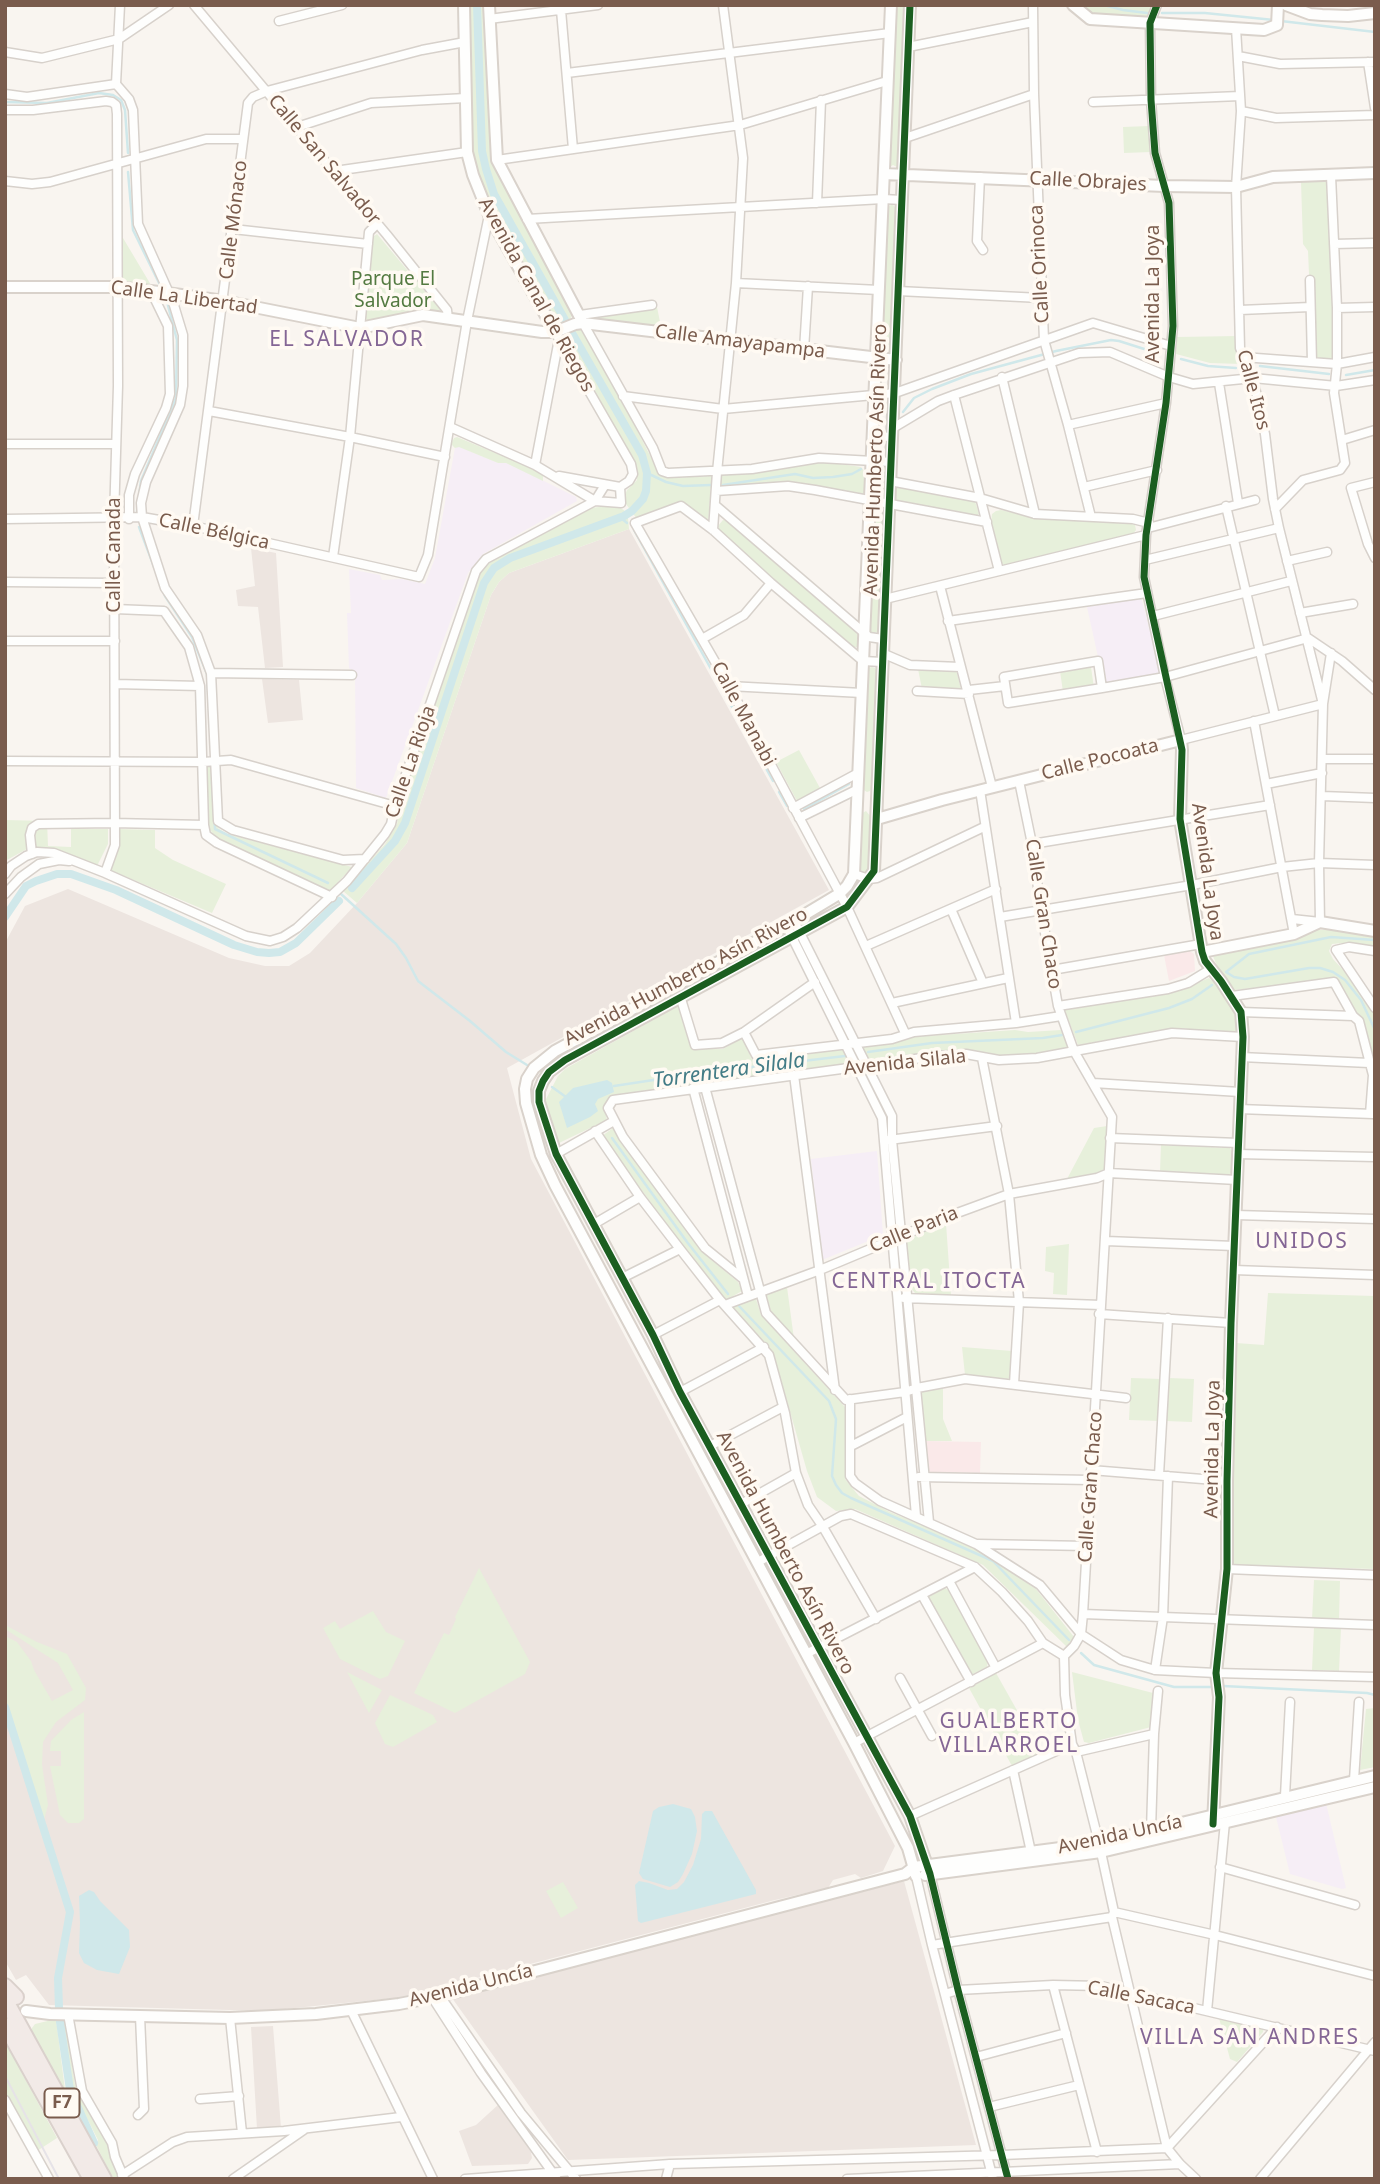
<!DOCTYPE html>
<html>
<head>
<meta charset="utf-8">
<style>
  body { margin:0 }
  #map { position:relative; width:1380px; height:2184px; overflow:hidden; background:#f9f5f0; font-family:"Noto Sans",sans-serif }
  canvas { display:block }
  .frame { position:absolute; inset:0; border:7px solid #7a5c4d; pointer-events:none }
</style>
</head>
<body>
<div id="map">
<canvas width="1380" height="2184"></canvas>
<div class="frame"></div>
</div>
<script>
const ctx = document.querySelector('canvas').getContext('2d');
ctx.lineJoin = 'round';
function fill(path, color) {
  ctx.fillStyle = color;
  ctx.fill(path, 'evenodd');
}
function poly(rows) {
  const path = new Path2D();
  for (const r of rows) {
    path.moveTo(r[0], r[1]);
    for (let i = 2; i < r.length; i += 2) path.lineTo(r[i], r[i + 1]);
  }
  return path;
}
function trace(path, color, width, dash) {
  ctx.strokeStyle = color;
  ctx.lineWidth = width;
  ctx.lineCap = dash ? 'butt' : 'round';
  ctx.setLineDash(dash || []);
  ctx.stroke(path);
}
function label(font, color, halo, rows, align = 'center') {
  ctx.font = font + ' "Noto Sans",sans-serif';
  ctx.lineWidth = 7;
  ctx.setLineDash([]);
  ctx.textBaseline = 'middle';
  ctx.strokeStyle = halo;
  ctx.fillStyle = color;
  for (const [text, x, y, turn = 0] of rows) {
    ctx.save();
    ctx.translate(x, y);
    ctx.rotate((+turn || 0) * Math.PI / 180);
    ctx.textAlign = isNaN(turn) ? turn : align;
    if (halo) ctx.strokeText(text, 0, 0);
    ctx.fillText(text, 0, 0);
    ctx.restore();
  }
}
fill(poly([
  [629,529,829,890,507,1068,531,1159,895,1846,883,1871,861,1878,855,1874,833,1880,828,1888,775,1900,404,1997,265,2011,49,2005,26,1975,16,1980,5,1961,5,943,25,906,68,889,229,958,265,966,289,966,310,953,357,903,407,843,491,595,499,582,509,573],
  [251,548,276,553,283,667,265,668,258,607,238,606,236,590,255,586],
  [262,679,299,680,303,720,268,723],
  [904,1881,976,2145,568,2160,452,1998],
  [273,2026,281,2128,257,2129,251,2027],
  [499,2104,531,2152,532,2158,528,2164,472,2166,459,2131,476,2125]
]), '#ede5e0');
fill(poly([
  [458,446,498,463,506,462,576,497,577,501,483,554,468,573,386,798,356,788,355,673,349,668,347,613,351,613,349,569,380,575,382,580,402,579,425,584,435,558,455,448],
  [1141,597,1161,674,1104,684,1087,607],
  [877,1151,883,1235,822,1260,811,1159],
  [1326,1803,1346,1888,1342,1889,1290,1874,1276,1817]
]), '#f6eef6');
fill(poly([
  [1188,950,1194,954,1195,971,1169,981,1164,955],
  [924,1441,981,1442,980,1473,930,1472,927,1469]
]), '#fae9e9');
fill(poly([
  [470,5,485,5,492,149,573,314,570,319,562,323,556,322,492,210,478,174,472,155],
  [896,5,905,5,899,168,893,165,888,168],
  [1078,5,1152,5,1152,6,1146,18,1097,18],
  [1149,126,1151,152,1124,153,1123,127],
  [1328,180,1335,314,1334,360,1328,361,1320,360,1317,357,1315,344,1313,283,1309,274,1308,251,1303,244,1301,182],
  [892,204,896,208,891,350,885,352,882,348,887,208],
  [377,234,440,309,439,312,367,321,365,315,373,237],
  [121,238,123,238,151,285,126,283,122,280],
  [657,307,661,327,597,320,596,317],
  [575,329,581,330,620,397,660,475,670,478,712,476,708,522,683,503,637,519,623,500,627,490,637,480,636,468,632,458,567,341,566,333],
  [1237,336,1237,355,1241,364,1210,363,1176,354,1177,337],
  [457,437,543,473,543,481,506,463,498,463,459,447,455,448,452,445,452,442,454,438],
  [820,461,861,467,865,472,865,491,863,494,791,482,718,486,719,477,724,474],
  [898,486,975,501,979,514,975,517,893,501,894,487],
  [878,505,885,508,880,628,878,632,875,633,871,632,869,628,874,510],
  [607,506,619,507,625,511,628,518,629,529,509,573,499,582,491,595,407,843,357,903,343,891,385,844,397,824,400,806,479,575,495,557,591,508],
  [1001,510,1031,517,1062,520,1129,523,1135,525,1136,530,1133,534,1004,565,1000,561,991,523,992,514,996,511],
  [723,520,729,521,856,632,858,637,857,647,850,647,720,533,718,526],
  [872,667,875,668,877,672,872,787,870,791,867,792,862,789,868,668],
  [1091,667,1094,688,1063,692,1060,671],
  [918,669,956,670,961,689,922,689],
  [799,750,820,788,797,801,776,762],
  [206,766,214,766,216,821,218,828,227,834,352,867,328,893,218,839,210,830,208,822],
  [866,811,871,817,869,868,863,873,859,870,861,814],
  [5,820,47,821,48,846,71,847,71,829,108,829,108,844,97,866,54,850,27,849,5,861],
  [119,829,155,830,155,848,173,860,226,884,212,913,110,870,119,845],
  [1336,929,1375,935,1375,948,1343,943,1332,944,1329,951,1333,959,1356,984,1375,1016,1375,1070,1358,1016,1334,979,1235,990,1218,968,1212,954,1283,939,1317,930],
  [1209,978,1220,988,1229,1001,1234,1013,1237,1033,1176,1028,1078,1045,1064,1008,1167,993,1187,987],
  [678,1006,693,1049,723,1049,742,1038,752,1059,844,1049,852,1064,612,1095,604,1107,607,1120,559,1143,545,1101,558,1076,565,1069],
  [1015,1030,1028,1032,1061,1030,1069,1049,1037,1054,999,1057,967,1052,870,1064,862,1047,894,1043,910,1037],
  [1107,1126,1104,1169,1099,1173,1067,1179,1094,1128],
  [613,1128,709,1258,738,1282,742,1291,726,1300,685,1249,602,1136],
  [1161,1145,1230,1148,1233,1153,1232,1172,1227,1176,1160,1172],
  [946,1223,951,1295,915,1293,909,1286,906,1241,910,1237],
  [1069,1244,1067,1295,1053,1294,1054,1273,1045,1271,1046,1247],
  [787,1287,794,1339,771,1311,766,1294],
  [1268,1293,1375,1296,1375,1569,1232,1565,1234,1481,1231,1404,1236,1343,1264,1345],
  [756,1299,761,1315,845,1407,845,1479,859,1496,890,1512,968,1544,1036,1589,1074,1637,1067,1647,983,1565,855,1509,836,1511,817,1497,807,1471,773,1352,733,1307],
  [962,1347,1012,1351,1011,1377,1007,1379,965,1375],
  [1131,1378,1162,1379,1160,1421,1129,1420],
  [1169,1378,1194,1379,1192,1422,1166,1421],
  [943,1387,943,1419,952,1441,924,1441,919,1392],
  [479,1568,530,1662,525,1674,455,1713,414,1693,444,1633,449,1635,456,1619,455,1617],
  [1314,1580,1340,1581,1339,1620,1312,1619],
  [945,1588,950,1591,988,1660,987,1667,973,1674,969,1674,928,1599,929,1596],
  [373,1611,386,1632,405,1641,388,1676,380,1679,340,1659,323,1628,335,1621,340,1629],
  [5,1625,37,1642,67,1654,86,1688,85,1700,56,1722,43,1742,42,1765,48,1805,44,1820,5,1702,5,1636,17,1642,31,1661,34,1670,52,1701,73,1690,58,1663,5,1629],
  [1314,1627,1341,1628,1339,1671,1312,1670],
  [347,1672,382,1690,369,1713],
  [1072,1672,1153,1693,1151,1727,1089,1743,1084,1742,1078,1720],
  [996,1673,1041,1753,1012,1766,969,1688],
  [390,1695,433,1715,437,1722,393,1747,385,1744,375,1723],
  [1375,1708,1375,1767,1360,1770,1366,1709],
  [84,1712,84,1819,79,1823,68,1823,60,1815,50,1766,61,1766,61,1751,50,1751,51,1741,71,1720],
  [563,1882,578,1908,561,1918,546,1891],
  [1219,2018,1264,2027,1263,2032,1237,2062,1230,2059],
  [56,2019,65,2090,67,2098,32,2034,32,2028,35,2024],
  [62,2019,65,2019,75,2085,80,2096,97,2121,108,2143,115,2170,120,2179,114,2179,104,2161,96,2145,98,2140,72,2089],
  [5,2045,9,2049,57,2138,37,2151,5,2093]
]), '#e7f0db');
fill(poly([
  [607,1080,612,1083,614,1092,598,1099,595,1104,598,1111,590,1117,567,1128,559,1102,573,1088],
  [673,1804,691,1809,695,1817,697,1831,692,1854,683,1874,678,1882,670,1887,643,1879,639,1873,653,1811,659,1807],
  [705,1811,712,1811,756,1890,756,1894,641,1923,638,1921,635,1885,639,1881,649,1883,668,1890,677,1889,684,1882,693,1865,701,1839,702,1814],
  [89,1890,94,1892,100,1901,129,1930,130,1947,119,1974,97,1970,84,1963,79,1953,80,1923,79,1896]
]), '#d0e8ea');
trace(poly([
  [1104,5,1123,10,1147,13],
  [1162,13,1205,13,1274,20],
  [1281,21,1375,32],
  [5,102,47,103,99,93,113,95,121,100,125,110,128,153],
  [128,172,133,230,160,285],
  [1181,359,1208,366,1236,368],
  [1260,366,1329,374],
  [1346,375,1375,370],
  [903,412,914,398,932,389,971,374,1056,351,1111,340,1119,341,1160,354],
  [647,473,666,482,683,486,711,485],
  [723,485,795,474,813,478,833,477,852,474,861,469],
  [137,511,141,481,176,398,177,340,166,298],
  [620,517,627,523],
  [139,527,165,596,192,637,207,674,210,725],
  [634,530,773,781],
  [212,782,215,829,328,883],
  [779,792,787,806],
  [804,809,849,784],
  [341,894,396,944,406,958,418,981,470,1021,506,1052,527,1065],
  [1375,940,1331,937,1249,954,1226,972,1234,977,1245,979,1309,968,1320,968,1333,972,1345,980,1361,1000,1375,1030],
  [1076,1032,1169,1008,1192,999,1212,985],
  [868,1052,932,1043,1043,1038,1062,1035],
  [614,1086,693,1074,845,1056],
  [552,1087,566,1097],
  [612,1138,687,1242,728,1294],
  [739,1306,829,1401,836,1419,832,1476,836,1485,842,1493,851,1498,993,1561,1069,1640],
  [1081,1653,1094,1665,1174,1687,1212,1687],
  [1223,1686,1367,1693,1375,1695]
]), '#d0e8ea', 2.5);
trace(poly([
  [477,5,482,151,486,169,494,194,565,320],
  [352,888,395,841,405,823,484,583,494,568,510,558,624,516,632,511,643,499,646,491,647,473,642,455,572,333],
  [5,917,26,886,36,881,57,874,71,874,116,890,234,945,257,952,269,953,280,952,296,943,339,901],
  [5,1707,70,1912,58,1978,59,2008],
  [60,2022,70,2090,94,2143]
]), '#d0e8ea', 8);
const street = poly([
  [194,5,387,235,447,310,448,319],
  [1033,5,1034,94,1044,340,1068,425,1091,517],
  [1157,5,1150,23,1151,100,1155,153,1169,203,1173,326,1166,403,1146,535,1144,577,1165,677,1181,740,1323,704,1279,528,1273,499,1265,434,1253,378,1240,348,1236,187,1241,111,1236,28],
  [561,10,573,149],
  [489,19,598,5],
  [279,21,342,5],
  [908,47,1033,22],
  [5,52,42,58,119,39,169,5],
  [1238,56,1280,64,1375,62],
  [1368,62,1375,108],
  [567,73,890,33],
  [116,84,129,99,133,110,138,224,173,302,183,335,183,386,180,405,146,482,141,503,142,517,165,588,197,635,211,673,218,821,233,830,343,860,365,859],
  [116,84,120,5],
  [5,94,27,97,116,84],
  [1093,102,1240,96],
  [5,110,33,110,106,101,112,102,116,105,117,114,118,386,114,519,115,845,105,873],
  [1241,111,1276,118,1375,115],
  [297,127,371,103,466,98],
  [905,138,1034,94],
  [497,160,740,125,887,81],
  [335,171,467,152],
  [980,177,977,241,983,250],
  [5,181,32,184,50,182,206,139,243,139],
  [817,203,821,100],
  [527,219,883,199,902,200],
  [233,229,368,244],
  [1334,244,1375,243],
  [1310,280,1312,362],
  [736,283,879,290],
  [898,291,1041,298],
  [1337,308,1375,307],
  [1240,310,1310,307],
  [580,315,652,305],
  [583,323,653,448,662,471,668,473,752,469,819,458,891,462],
  [555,332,631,464,633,474,629,481,620,487],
  [804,350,808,286],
  [1243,357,1337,364,1375,357],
  [1002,377,1035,514],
  [1219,383,1238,503],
  [954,395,999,571],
  [623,396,723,409,895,393,1093,323,1171,346],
  [209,411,350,437,445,457],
  [1068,425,1166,403],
  [450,427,535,465,595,501,621,503,620,487],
  [893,428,938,401,954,395,1079,353,1110,352,1169,377,1193,384,1253,378,1336,386,1375,380],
  [872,436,892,437],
  [1342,440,1375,430],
  [5,444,115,444],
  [535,465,559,339],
  [559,476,620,487],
  [890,481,980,498,1035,514,1133,519,1149,523],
  [1375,482,1351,488,1368,544,1375,558],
  [1084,487,1157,470],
  [716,491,788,486,815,490,987,522],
  [715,505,869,637,883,639],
  [1226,506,1275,716],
  [1275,509,1303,480,1340,470,1345,463,1334,393,1337,364,1337,308,1331,176],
  [5,519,142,517,193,526,419,577,428,555,467,321,489,215],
  [129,519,129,495,135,474,166,408,170,394,168,326,151,291],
  [193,526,248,103,253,97,267,91,422,50,465,42],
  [1148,528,1255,500],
  [713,530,717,472,736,283,743,158,723,5],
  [333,557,350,437,369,232,377,224],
  [1145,560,1279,528],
  [1287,561,1327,552],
  [5,582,115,583],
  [940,586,992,787],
  [885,599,1146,535],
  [115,609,164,611,189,647,200,686,204,825,206,835,217,843,332,897],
  [1300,613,1353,604],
  [1153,616,1291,581],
  [948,621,1147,593],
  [702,639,744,615,771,583],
  [5,641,115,641],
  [882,653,910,665,960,667],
  [882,662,863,661,771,583,713,530,681,506,635,523,729,686,847,907,905,1033],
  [211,673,352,675],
  [115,684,200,686],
  [729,686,862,693],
  [1102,688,1098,661,1004,677,1008,703,1102,688,1165,677,1308,638,1342,661,1375,690],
  [969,690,1005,686],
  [917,691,969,694],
  [1254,721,1294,934],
  [1322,759,1375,759],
  [5,761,203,762,231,760,395,806],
  [1019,781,1032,844,1041,910,1058,1006,1074,1051,1112,1117,1083,1614,1081,1634,1074,1646,1064,1656,1065,1695,1072,1744,1076,1752,1099,1843,1114,1912,1112,1917,1167,2148,1180,2164,1196,2179],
  [1266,784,1322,773],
  [980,790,1016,1023],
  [1322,796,1375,798],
  [793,808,858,773],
  [799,818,858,789],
  [1032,844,1270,805],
  [32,854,30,835,32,828,38,824,114,823,204,825],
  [5,874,11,866,26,856,37,852,54,853,105,873,246,936,270,941,283,937,297,928,347,881,385,834,391,824,395,806,476,571,486,559,595,501,605,485],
  [854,874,869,879,877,878,984,827],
  [5,894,21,877,39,864,59,860,69,861],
  [951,909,983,983],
  [1000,917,1192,885,1282,867,1319,863,1375,865],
  [1292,919,1320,922,1319,863,1323,704,1331,653],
  [794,921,892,1116,892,1140,929,1522],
  [786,925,882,1118,916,1516],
  [866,946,996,889],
  [1375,951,1349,947,1336,950,1375,1008],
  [1052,970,1201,944],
  [1232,996,1334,982,1353,1016,1359,1021,1373,1075,1370,1114],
  [681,999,695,1045,722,1043,744,1032,815,982],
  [892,1003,1008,978],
  [1058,1006,1168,989,1188,983,1211,969],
  [1241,1012,1353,1016],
  [744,1032,756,1055,892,1039,914,1032,1016,1023,1061,1016],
  [1241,1057,1369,1063],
  [982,1058,1009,1194,1019,1302,1014,1384],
  [794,1075,835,1390],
  [1093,1083,1240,1092],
  [705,1087,766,1313,846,1400,905,1392,917,1388,965,1379,1126,1398],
  [693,1088,748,1296],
  [1239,1109,1373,1114],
  [595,1131,640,1197,680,1249,720,1300,769,1355,785,1413,796,1473,808,1505,823,1527,876,1619],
  [1110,1138,1238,1143],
  [889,1140,997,1126],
  [556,1154,614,1121],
  [1237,1154,1375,1157],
  [1236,1215,1375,1219],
  [594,1224,640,1197],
  [1106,1241,1234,1246],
  [1234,1270,1375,1275],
  [622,1278,680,1249],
  [742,1278,705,1248,623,1137,608,1108,613,1100,937,1056,966,1054,999,1060,1037,1058,1172,1033,1243,1037],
  [904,1298,1101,1305],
  [725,1305,820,1270,949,1216,1009,1194,1097,1178,1109,1173,1237,1180],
  [1099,1314,1231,1323],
  [653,1335,720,1300],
  [680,1392,764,1347],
  [850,1399,850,1476,855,1483,880,1501,976,1544,1040,1585,1081,1634,1121,1660,1155,1670,1216,1673,1375,1677],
  [710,1446,783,1407],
  [851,1446,907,1417],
  [1091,1470,1227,1481],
  [1159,1475,1168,1318],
  [919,1477,1091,1480],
  [741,1504,796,1473],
  [978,1544,1087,1546],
  [758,1562,841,1516,851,1514,975,1567,1002,1592,1028,1621,1043,1643,1064,1656],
  [1227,1569,1375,1575],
  [949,1581,996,1668],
  [922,1595,971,1682],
  [1083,1614,1375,1625],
  [806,1654,975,1567],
  [1155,1670,1163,1617,1168,1476],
  [900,1678,932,1736],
  [854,1743,1043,1643],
  [1076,1752,1154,1734],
  [1013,1770,1031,1852],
  [1354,1780,1359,1702],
  [1285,1796,1290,1702],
  [910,1816,1072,1744],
  [1151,1830,1154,1734,1158,1691],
  [1220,1867,1355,1905],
  [930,1874,958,1990,1008,2179],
  [916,1876,932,1945,993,2179],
  [1114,1912,1215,1935,1375,1976],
  [932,1945,1112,1917],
  [1053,1985,1097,2152],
  [945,1994,958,1990,1053,1985,1101,1986,1375,2051],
  [440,1996,521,2113,576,2179],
  [432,1997,481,2073,557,2179],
  [351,2010,433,2179],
  [1207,2011,1225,1822],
  [68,2014,82,2091,112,2143,115,2157,124,2178],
  [230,2018,242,2133],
  [976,2057,1066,2033],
  [200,2099,239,2096],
  [5,2100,49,2179],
  [989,2107,1079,2085],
  [138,2115,144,2109,140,2016],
  [1167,2148,1277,2027],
  [122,2175,173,2142,187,2137,284,2131,401,2117],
  [233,2179,305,2129],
  [465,2179,670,2164,1002,2155,1167,2148],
  [666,2179,670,2164],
  [847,2179,1180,2164],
  [1260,2179,1375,2042]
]);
const secondary = poly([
  [464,5,467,152,473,175,489,215,555,332],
  [489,5,497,160,583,323],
  [891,5,854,874,847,886,839,894,794,921,555,1051,534,1068,527,1079,525,1089,526,1103,541,1155,555,1185,854,1743,908,1848,916,1876],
  [910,5,874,871,847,907,565,1060,549,1072,543,1081,539,1091,539,1102,556,1154,653,1335,680,1392,910,1816,930,1874],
  [1073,5,1090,19,1264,30,1277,25,1278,5],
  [1286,5,1310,14,1322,15,1348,16,1375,13],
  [884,174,1164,186,1236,187,1273,177,1375,173],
  [5,287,117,287,167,293,224,301,360,328,423,315,542,332,555,332,575,324,583,323,896,360],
  [877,819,942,800,1181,740,1182,750,1180,819,1202,952,1205,961,1221,981,1241,1012,1243,1037,1231,1323,1227,1481,1227,1569,1216,1673,1219,1697,1213,1824],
  [1202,952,1294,934,1320,922,1375,931],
  [925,1875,1101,1852,1375,1787],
  [26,2011,50,2014,230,2018,316,2014,399,2004,440,1996,905,1874,914,1867,1099,1843,1375,1776]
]);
const highway = poly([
  [5,1986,16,1997],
  [5,1999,104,2179],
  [5,2025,91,2179]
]);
trace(street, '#d7d1cb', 11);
trace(secondary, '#d9d2cb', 14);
trace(highway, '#dad1cc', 18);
trace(street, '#fefefd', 8);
trace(secondary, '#fefefd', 10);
trace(highway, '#f2eae7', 14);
trace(poly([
  [5,2076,59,2179]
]), '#e6e3e7', 2);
trace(poly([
  [910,5,874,871,847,907,565,1060,549,1072,543,1081,539,1091,539,1102,556,1154,653,1335,680,1392,910,1816,930,1874,958,1990,1008,2179],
  [1157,5,1150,23,1151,100,1155,153,1169,203,1173,326,1166,403,1146,535,1144,577,1182,750,1180,819,1202,952,1205,961,1221,981,1241,1012,1243,1037,1231,1323,1227,1481,1227,1569,1216,1673,1219,1697,1213,1824]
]), '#1b5e20', 7);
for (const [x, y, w] of [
  [62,2103,35]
]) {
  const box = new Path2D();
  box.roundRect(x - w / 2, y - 14.5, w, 29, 5);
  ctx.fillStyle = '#fffaf3';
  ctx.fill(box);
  trace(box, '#7a5c4d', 2);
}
label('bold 18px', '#7a5c4d', null, [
  ["F7",62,2103]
]);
label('19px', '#7a5c4d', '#fffaf3', [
  ["Calle San Salvador",324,160,50],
  ["Calle Obrajes",1088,182,3],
  ["Calle Mónaco",234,220,-83],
  ["Calle Orinoca",1040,264,-93],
  ["Avenida La Joya",1154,294,-90],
  ["Avenida Canal de Riegos",536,295,61],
  ["Calle La Libertad",184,298,8],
  ["Calle Amayapampa",740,342,7],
  ["Calle Itos",1253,390,75],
  ["Avenida Humberto Asín Rivero",876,460,-88],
  ["Calle Bélgica",214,532,12],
  ["Calle Canada",115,555,-90],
  ["Calle Manabi",743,714,62],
  ["Calle Pocoata",1100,760,-14],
  ["Calle La Rioja",411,762,-71],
  ["Avenida La Joya",1207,872,82],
  ["Calle Gran Chaco",1043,914,81],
  ["Avenida Humberto Asín Rivero",686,977,-28],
  ["Avenida Silala",905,1063,-6],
  ["Calle Paria",914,1230,-22],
  ["Avenida La Joya",1213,1449,-89],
  ["Calle Gran Chaco",1091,1487,-86],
  ["Avenida Humberto Asín Rivero",785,1553,62],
  ["Avenida Uncía",1120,1835,-12],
  ["Avenida Uncía",471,1986,-14],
  ["Calle Sacaca",1141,1998,11]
]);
label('19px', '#537a41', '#fffaf3', [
  ["Parque El",393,280],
  ["Salvador",393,302]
]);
ctx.letterSpacing = '2px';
label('21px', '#846695', '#fffaf3', [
  ["EL SALVADOR",347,340],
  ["UNIDOS",1302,1242],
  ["CENTRAL ITOCTA",929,1282],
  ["GUALBERTO",1009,1722],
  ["VILLARROEL",1009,1746],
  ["VILLA SAN ANDRES",1250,2038]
]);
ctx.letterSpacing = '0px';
label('italic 21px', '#437c86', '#fffaf3', [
  ["Torrentera Silala",729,1071,-8]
]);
</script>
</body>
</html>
